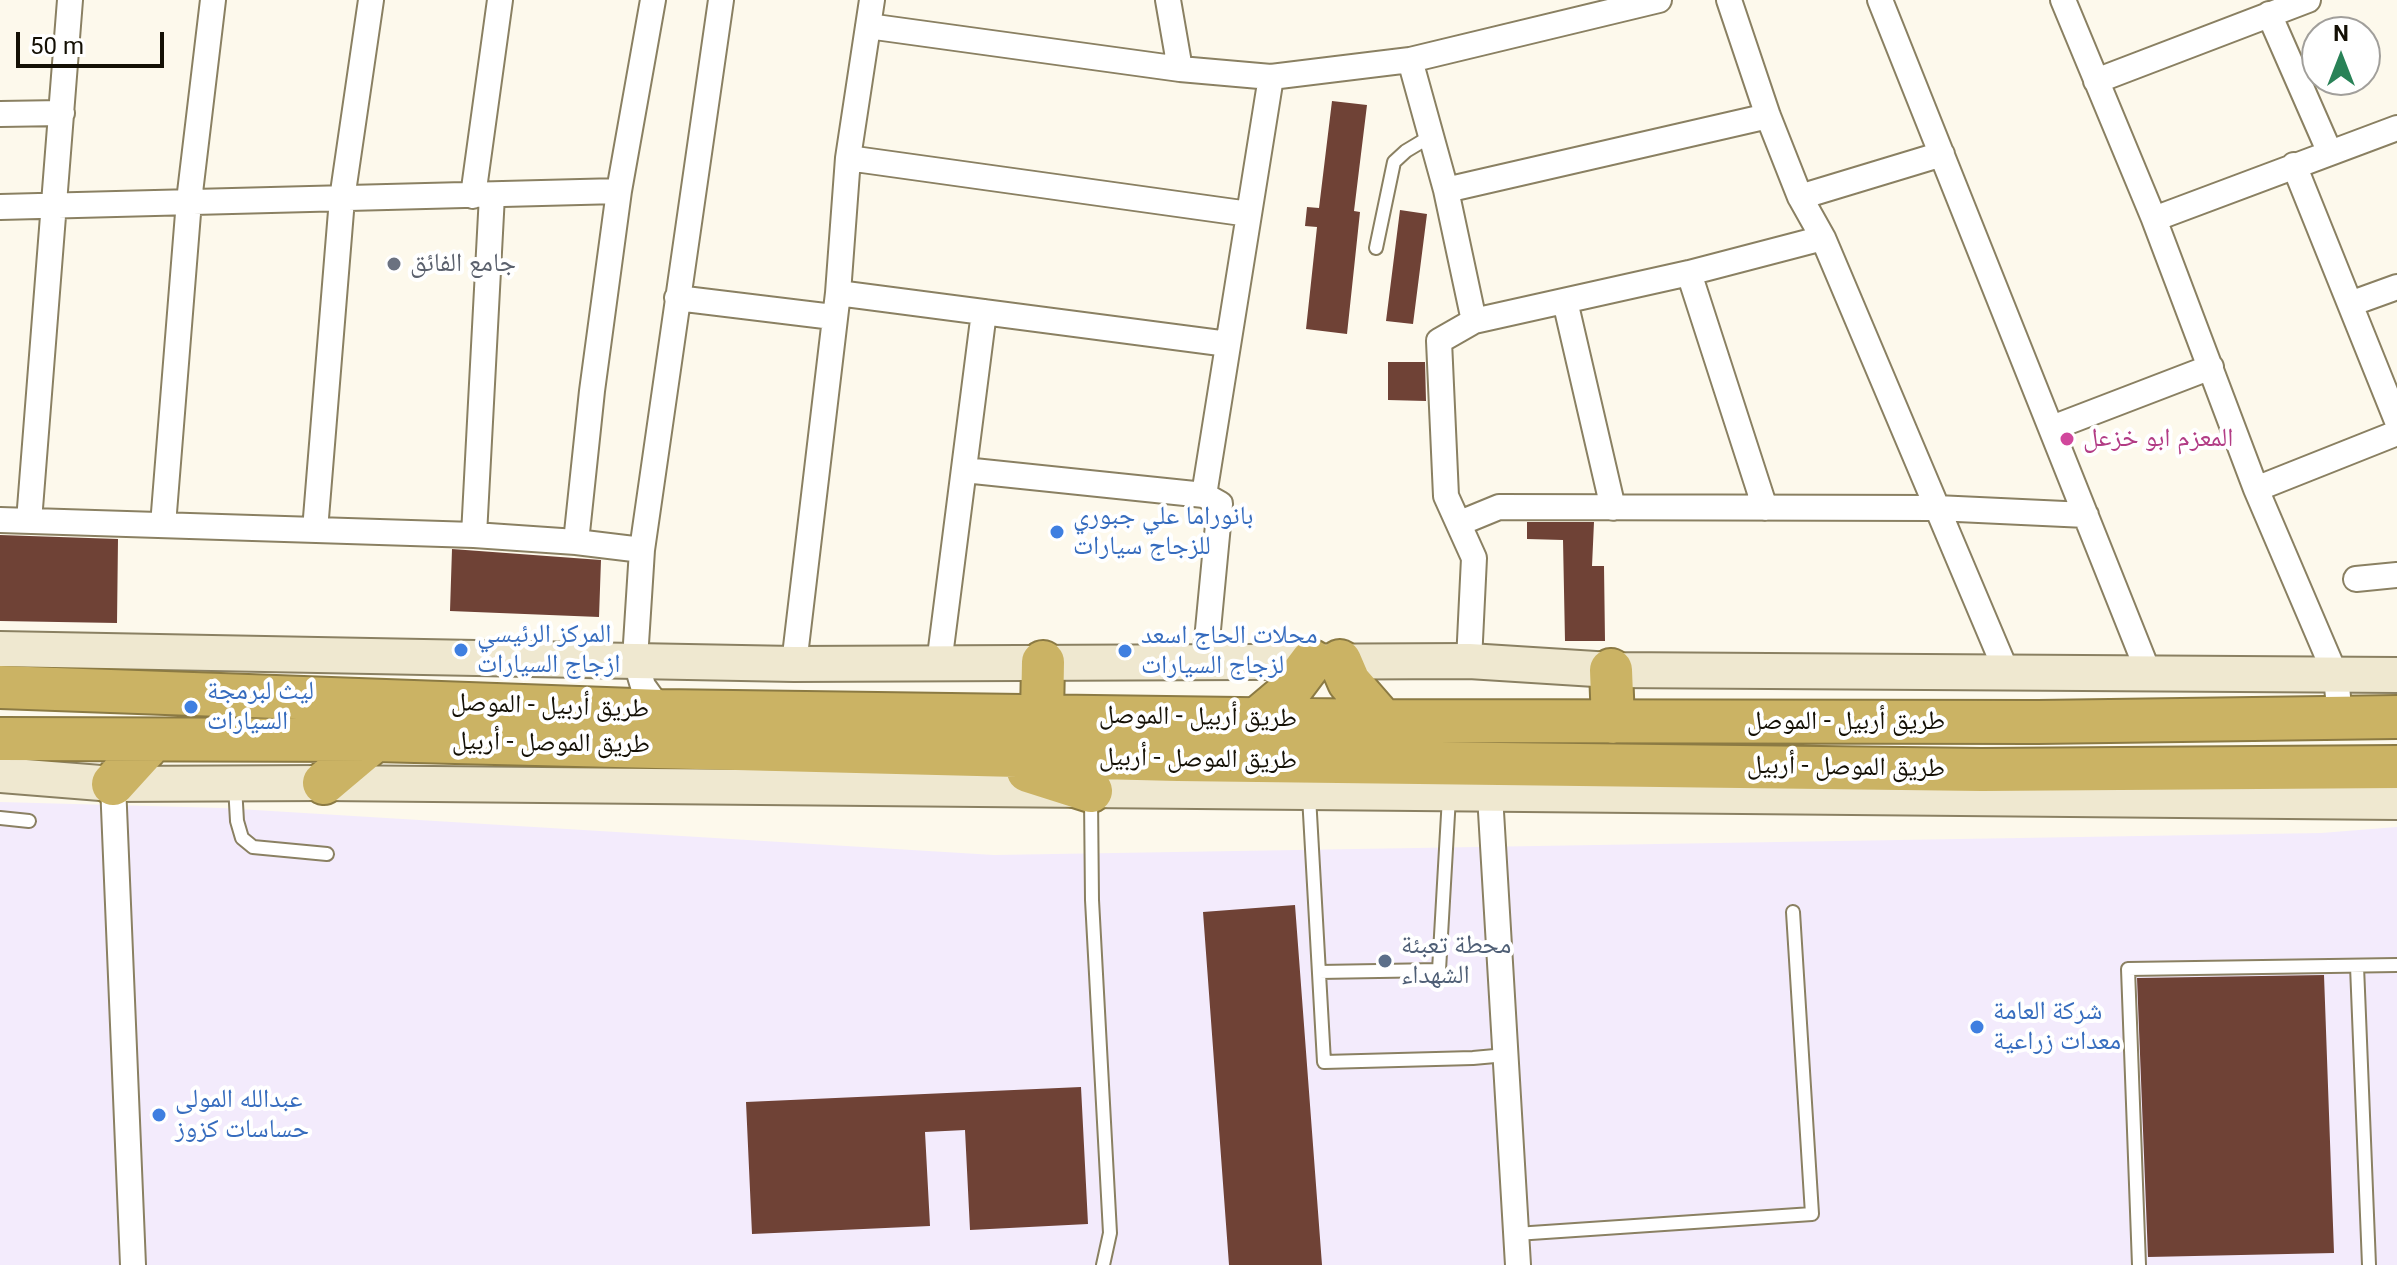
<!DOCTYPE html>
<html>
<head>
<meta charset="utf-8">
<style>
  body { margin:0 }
  #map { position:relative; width:2397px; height:1265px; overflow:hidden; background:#fdf9ec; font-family:Roboto,sans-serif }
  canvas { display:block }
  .north { position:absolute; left:2301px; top:16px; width:80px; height:80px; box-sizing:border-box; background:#fff; border:2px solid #a19f9b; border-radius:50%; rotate:0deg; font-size:22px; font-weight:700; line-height:32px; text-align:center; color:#141005 }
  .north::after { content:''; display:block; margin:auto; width:28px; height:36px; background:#298257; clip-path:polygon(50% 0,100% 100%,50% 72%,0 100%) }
  .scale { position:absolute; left:16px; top:32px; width:148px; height:36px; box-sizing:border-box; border:4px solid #141005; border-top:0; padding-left:10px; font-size:24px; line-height:28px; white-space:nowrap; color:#141005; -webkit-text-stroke:6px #fff; paint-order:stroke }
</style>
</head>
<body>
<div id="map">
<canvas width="2397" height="1265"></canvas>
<div class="north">N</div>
<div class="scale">50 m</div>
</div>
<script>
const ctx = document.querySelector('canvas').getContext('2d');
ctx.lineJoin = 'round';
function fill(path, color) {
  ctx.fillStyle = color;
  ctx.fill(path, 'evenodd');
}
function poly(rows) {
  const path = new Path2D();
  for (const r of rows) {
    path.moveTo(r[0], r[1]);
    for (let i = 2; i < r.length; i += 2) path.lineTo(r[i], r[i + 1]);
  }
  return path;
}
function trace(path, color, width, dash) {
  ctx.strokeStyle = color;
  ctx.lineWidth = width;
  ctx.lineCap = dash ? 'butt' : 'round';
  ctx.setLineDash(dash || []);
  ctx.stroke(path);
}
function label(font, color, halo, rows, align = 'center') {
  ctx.font = font + ' Roboto,"Noto Naskh Arabic",sans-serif';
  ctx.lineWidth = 8;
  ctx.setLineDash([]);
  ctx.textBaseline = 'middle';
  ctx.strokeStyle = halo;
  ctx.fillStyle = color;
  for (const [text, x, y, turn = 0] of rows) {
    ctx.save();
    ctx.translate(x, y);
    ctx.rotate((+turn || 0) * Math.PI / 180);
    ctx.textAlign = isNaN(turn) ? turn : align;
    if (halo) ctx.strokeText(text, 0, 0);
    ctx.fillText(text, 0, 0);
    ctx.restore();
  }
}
fill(poly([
  [0,802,222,808,994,855,2321,833,2397,827,2397,1265,0,1265]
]), '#f3ebfc');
fill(poly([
  [1332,101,1367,105,1354,211,1360,212,1347,334,1306,329,1317,227,1305,226,1307,207,1319,208],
  [1400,210,1427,214,1413,324,1386,321],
  [1388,362,1425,362,1426,401,1388,400],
  [1527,522,1594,522,1592,566,1604,566,1605,641,1565,641,1563,540,1527,539],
  [0,535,118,539,117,623,0,621],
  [452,549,601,560,599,617,450,611],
  [1295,905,1322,1265,1229,1265,1203,912],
  [2324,975,2334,1253,2148,1257,2137,978],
  [1081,1087,1088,1224,970,1230,965,1130,925,1132,930,1226,752,1234,746,1102]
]), '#6f4236');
const lane = poly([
  [1376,248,1394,162,1406,151,1431,136],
  [235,786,237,821,242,838,253,847,327,854],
  [1309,796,1324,1062,1473,1058,1506,1055],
  [1091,798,1092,900,1110,1233,1103,1265],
  [0,818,29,821],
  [2357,966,2369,1265],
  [1319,972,1439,970,1449,797],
  [1516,1234,1812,1214,1793,912],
  [2139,1265,2128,969,2397,965]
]);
const street = poly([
  [1168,0,1180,69],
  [1729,0,1768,116,1800,197,1823,238,2007,673],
  [1880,0,2149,674],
  [2063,0,2154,219,2256,489,2336,676,2340,718],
  [2269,14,2330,153],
  [868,26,1180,69,1271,77],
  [1410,60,1446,190,1474,321,1439,341,1446,496,1474,558,1469,661],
  [2096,81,2308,0],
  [0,114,62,113],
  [848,158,1249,214],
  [2294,165,2397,421],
  [1446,190,1768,116],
  [473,196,500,0],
  [1800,197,1942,154],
  [0,207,619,191],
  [2154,219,2397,128],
  [1689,273,1765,508],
  [838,293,1228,344],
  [677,298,833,317],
  [1565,301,1613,508],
  [2350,304,2397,287],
  [1474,321,1689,273,1823,238],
  [2052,428,2211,367],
  [964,470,1204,495],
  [2256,489,2397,433],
  [0,520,474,535,576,542,642,550],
  [29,521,70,0],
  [1460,523,1499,507,1936,508,2086,515],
  [163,525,189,201,213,0],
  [315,530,342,199,371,0],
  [474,535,492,195],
  [576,542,592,391,619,191,653,0],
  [2356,579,2397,575],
  [1205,661,1220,504,1204,495,1271,77,1410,60,1659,0],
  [794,664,838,293,848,158,872,0],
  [939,664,984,312],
  [661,711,643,686,635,659,642,550,721,0],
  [113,784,133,1265],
  [1490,795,1518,1265]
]);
const secondary = poly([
  [0,649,794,664,1469,661,1611,670,2397,675],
  [0,775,113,784,324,783,2397,802]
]);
const highway = poly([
  [1340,661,1349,682,1383,721],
  [1611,670,1613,722],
  [0,687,661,711,1383,721,2038,722,2397,717],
  [1042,716,1043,662],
  [1257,719,1288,693,1312,661],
  [0,739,375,740,1178,760,1982,770,2397,767],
  [1028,771,1091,791],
  [324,783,375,740],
  [113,784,153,740]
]);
trace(lane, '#8a8062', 16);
trace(street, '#8a8062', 28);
trace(secondary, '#8a8062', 38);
trace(highway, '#8b7a43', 46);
trace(lane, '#fff', 12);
trace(street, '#fff', 24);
trace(secondary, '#efe8d0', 34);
trace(highway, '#cbb364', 42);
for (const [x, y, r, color] of [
  [394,264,8,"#6b7280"],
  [2067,439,8,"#d1479c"],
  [1057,532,8,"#3f7fe0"],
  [461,650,8,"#3f7fe0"],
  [1125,651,8,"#3f7fe0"],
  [191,707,8,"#3f7fe0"],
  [1385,961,8,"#5c6f8a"],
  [1977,1027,8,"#3f7fe0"],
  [159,1115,8,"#3f7fe0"]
]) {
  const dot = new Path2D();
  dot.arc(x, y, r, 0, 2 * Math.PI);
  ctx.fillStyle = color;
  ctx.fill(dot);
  trace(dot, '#fff', 3);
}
label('26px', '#5b616d', '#fff', [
  ["جامع الفائق",410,264]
], 'left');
label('26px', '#b23c85', '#fff', [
  ["المعزم ابو خزعل",2083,439]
], 'left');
label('26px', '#366cbe', '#fff', [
  ["بانوراما علي جبوري",1073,517],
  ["للزجاج سيارات",1073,547],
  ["المركز الرئيسي",477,635],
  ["ازجاج السيارات",477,665],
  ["محلات الحاج اسعد",1141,636],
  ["لزجاج السيارات",1141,666],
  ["ليث لبرمجة",207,692],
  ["السيارات",207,722],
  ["شركة العامة",1993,1012],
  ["معدات زراعية",1993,1042],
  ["عبدالله المولى",175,1100],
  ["حساسات كزوز",175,1130]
], 'left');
label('26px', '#141005', '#fff', [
  ["طريق أربيل - الموصل",550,707,2],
  ["طريق أربيل - الموصل",1198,718,1],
  ["طريق أربيل - الموصل",1846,722],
  ["طريق الموصل - أربيل",551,744,1],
  ["طريق الموصل - أربيل",1198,760,1],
  ["طريق الموصل - أربيل",1846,768,1]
]);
label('26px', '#4e5e75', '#fff', [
  ["محطة تعبئة",1401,946],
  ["الشهداء",1401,976]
], 'left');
</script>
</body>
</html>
